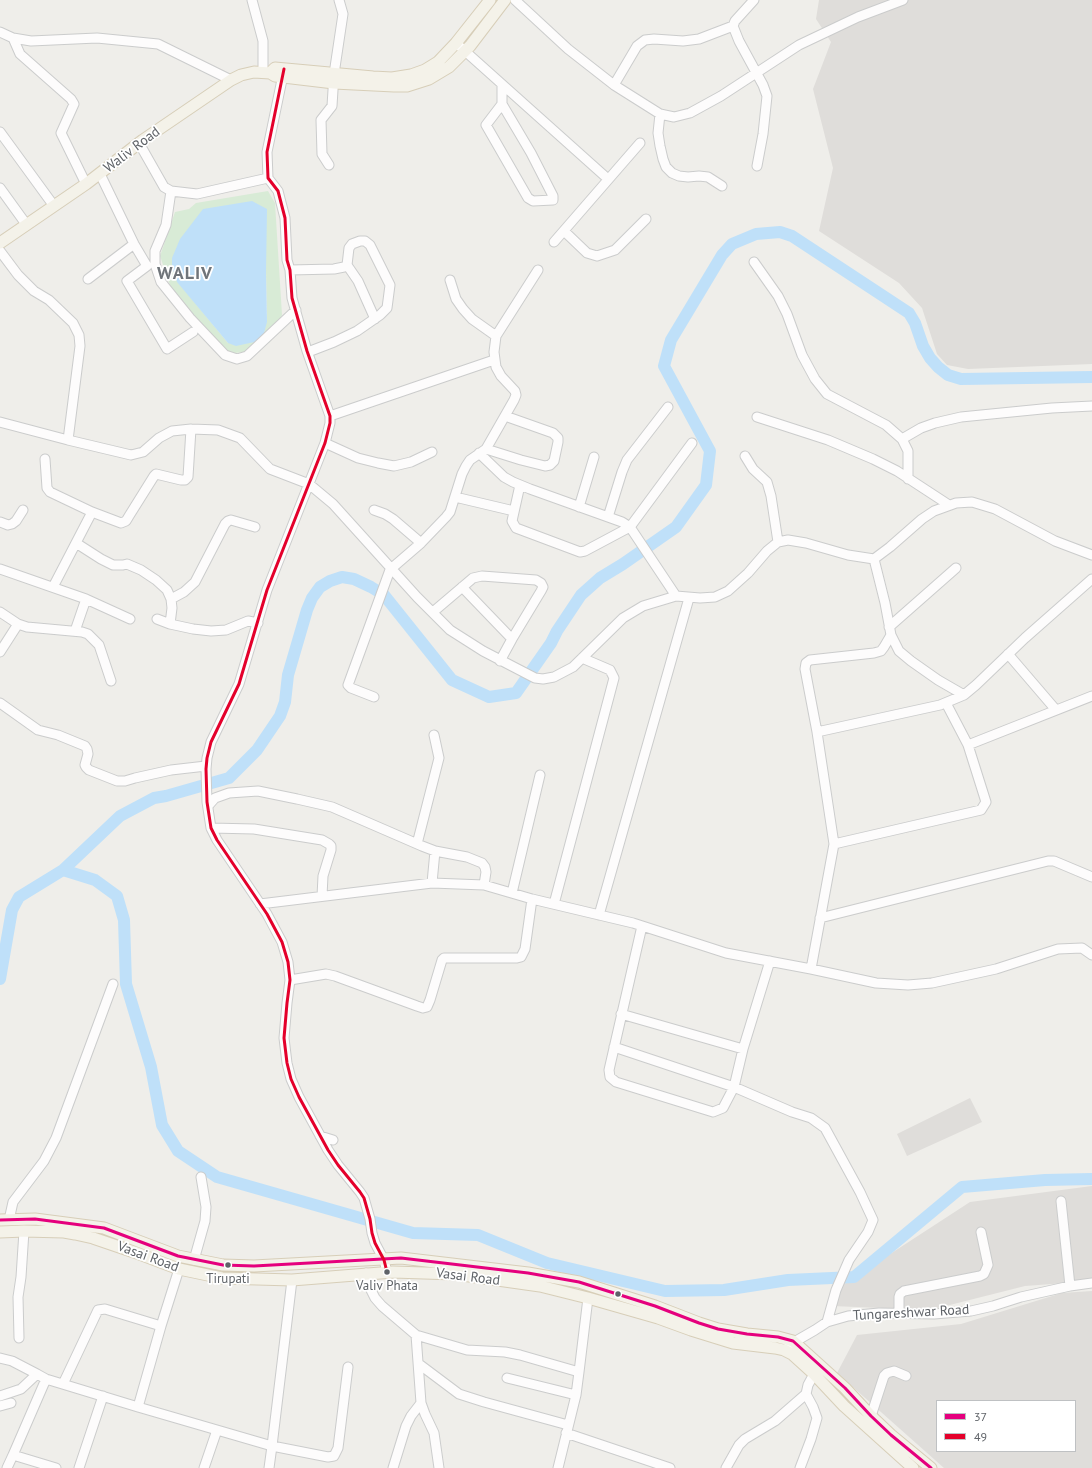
<!DOCTYPE html>
<html>
<head>
<meta charset="utf-8">
<style>
  body { margin:0 }
  #map { position:relative; width:1092px; height:1468px; overflow:hidden; background:#efeeea; font-family:"PT Sans",sans-serif }
  canvas { display:block }
  .legend { position:absolute; left:936px; top:1400px; width:140px; height:52px; box-sizing:border-box; background:#fff; border:1px solid #bfc1c3; margin:0; padding:5px 7px; list-style:none; font-size:12px; color:#5f6368 }
  .legend li { display:flex; align-items:center; gap:8px; height:20px }
  .legend b { width:20px; border:1px solid #bfc1c3 }
</style>
</head>
<body>
<div id="map">
<canvas width="1092" height="1468"></canvas>
<ul class="legend">
<li><b style="height:5px;background:#e5007d"></b>37</li>
<li><b style="height:5px;background:#e4002b"></b>49</li>
</ul>
</div>
<script>
const ctx = document.querySelector('canvas').getContext('2d');
ctx.lineJoin = 'round';
function fill(path, color) {
  ctx.fillStyle = color;
  ctx.fill(path, 'evenodd');
}
function poly(rows) {
  const path = new Path2D();
  for (const r of rows) {
    path.moveTo(r[0], r[1]);
    for (let i = 2; i < r.length; i += 2) path.lineTo(r[i], r[i + 1]);
  }
  return path;
}
function trace(path, color, width, dash) {
  ctx.strokeStyle = color;
  ctx.lineWidth = width;
  ctx.lineCap = dash ? 'butt' : 'round';
  ctx.setLineDash(dash || []);
  ctx.stroke(path);
}
function label(font, color, halo, rows, align = 'center') {
  ctx.font = font + ' "PT Sans",sans-serif';
  ctx.lineWidth = 3.5;
  ctx.setLineDash([]);
  ctx.textBaseline = 'middle';
  ctx.strokeStyle = halo;
  ctx.fillStyle = color;
  for (const [text, x, y, turn = 0] of rows) {
    ctx.save();
    ctx.translate(x, y);
    ctx.rotate((+turn || 0) * Math.PI / 180);
    ctx.textAlign = isNaN(turn) ? turn : align;
    if (halo) ctx.strokeText(text, 0, 0);
    ctx.fillText(text, 0, 0);
    ctx.restore();
  }
}
fill(poly([
  [819,0,1092,0,1092,364,968,369,947,365,937,354,922,308,899,283,819,231,833,168,813,89,831,42,816,19],
  [970,1098,982,1122,907,1156,897,1134],
  [1092,1186,1092,1281,1025,1286,930,1310,832,1306,844,1284,970,1202],
  [1092,1291,1092,1468,944,1468,837,1373,857,1335,961,1324,1062,1293],
  [937,1401,1075,1401,1075,1451,937,1451]
]), '#dfddda');
fill(poly([
  [268,191,275,203,282,315,270,342,259,350,227,354,172,291,160,256,175,212,189,209,196,203],
  [172,258,266,273,267,322,228,343,178,282,172,267]
]), '#d8ebd6');
fill(poly([
  [252,201,267,209,266,273,267,322,264,333,259,341,236,346,228,343,177,282,172,267,172,258,180,239,203,209]
]), '#bfe0f9');
trace(poly([
  [63,870,95,880,117,896,124,920,126,984,151,1067,162,1125,178,1151,217,1177,413,1233,478,1235,547,1263,665,1291,724,1290,788,1280,854,1277,962,1187,1045,1180,1092,1179],
  [0,979,12,910,19,897,63,870,120,816,154,798,166,796,229,778,257,750,280,716,285,702,288,675,307,610,312,598,320,587,330,581,342,577,354,579,371,587,384,595,452,680,489,697,516,693,551,643,557,631,581,595,600,578,623,564,676,527,706,485,710,451,664,366,671,340,722,255,732,244,756,234,780,232,792,236,909,313,915,323,923,346,930,358,938,367,948,375,961,379,1092,377]
]), '#bfe0f9', 12);
const minor = poly([
  [252,0,263,41,263,73],
  [515,0,568,49,614,85,660,114,674,117,690,113,721,96,799,45,858,17,903,0],
  [754,0,735,21,733,26,739,41,763,85,767,96,763,134,757,166],
  [0,32,13,38,31,41,97,38,158,44,231,80],
  [13,38,20,54,71,99,74,104,61,133,86,184],
  [456,43,608,179],
  [284,70,267,152,268,178,278,191,285,218,287,260,290,270,292,298,307,351,330,416,330,423,325,443,267,590,239,684,211,742,207,758,206,769,207,802,211,828,217,840,267,914,282,942,288,962,290,980,287,1003,284,1038,287,1063,291,1079,299,1097,328,1150,338,1165,360,1192,364,1198,370,1219,372,1233,375,1243,384,1260,387,1272],
  [614,85,637,46,645,40,654,39,683,41,699,39,733,26],
  [502,104,531,153,553,196,553,200,533,201,528,198,486,125,502,104,502,86],
  [660,114,658,133,660,146,663,159,666,167,672,173,679,176,688,177,699,176,708,177,722,186],
  [0,132,54,206],
  [139,143,164,187,171,191,197,194,268,178],
  [329,165,322,154,321,120,332,106,334,74,343,14,339,0],
  [100,174,134,244,147,266,127,281,167,349,193,332],
  [0,188,26,224],
  [171,191,166,225,155,251,155,264,161,282,190,318,225,355,237,359,247,356,296,310],
  [564,231,587,253,597,256,615,250,646,219],
  [554,242,640,143],
  [0,251,18,275,34,291,49,300,73,323,79,335,80,346,68,440,131,455,143,452,159,438,172,431,191,429,218,430,240,438,270,469,309,484,333,504,417,597,450,630,483,651,535,678,543,679,554,677,573,667,623,618,643,606,676,596,700,598,715,597,728,591,748,573,767,551,778,542,788,540,806,543,848,555,874,559,890,547,922,519,934,511,956,503,972,502,995,509,1055,541,1092,555],
  [754,262,778,296,787,314,802,355,815,379,827,394,886,425,902,439,908,451,908,479],
  [347,265,358,281,375,319],
  [290,270,334,269,344,267,347,265,349,248,352,244,360,241,365,241,370,245,390,285,387,308,380,315,357,331,334,342,308,352],
  [88,279,134,244],
  [450,280,456,299,463,309,472,319,496,336],
  [330,416,494,360],
  [757,417,828,440,873,459,897,471,949,505],
  [0,422,68,440],
  [902,439,921,428,935,423,961,417,1052,408,1092,406],
  [325,443,358,458,378,463,394,466,411,462,432,452],
  [486,449,521,460,545,466,550,465,554,461,558,442,558,438,553,433,505,416],
  [479,453,504,477,513,482,530,489,622,522,630,527,676,596],
  [745,456,753,469,767,482,771,496,778,542],
  [45,459,47,488,50,492,92,512,121,523,126,521,129,516,154,476,156,474,181,480,185,480,188,477,191,429],
  [520,485,512,521,516,528,580,552,585,551,630,527,692,443],
  [455,497,514,511],
  [579,507,594,457],
  [374,510,385,514,393,519,421,543],
  [608,517,622,472,627,460,668,407],
  [0,522,8,525,12,524,16,521,23,510],
  [76,543,101,559,113,565,123,565,127,564,141,570,156,580,167,590,171,599,172,608,170,624],
  [392,568,421,543,446,517,450,512,462,474,466,466,470,460,486,449,514,400,516,395,515,391,501,376,496,367,494,352,496,336,538,270],
  [0,569,86,599,130,619],
  [53,587,92,512],
  [462,587,512,639],
  [171,599,184,592,195,582,225,524,228,521,231,520,255,527],
  [0,612,18,624,27,627,82,632,88,634,99,645,111,681],
  [433,612,473,578,482,576,536,580,541,583,543,587,541,591,512,639,500,661],
  [157,619,170,624,193,629,211,631,226,630,248,621,258,623],
  [889,627,956,568],
  [75,631,86,599],
  [891,635,899,651,911,661,938,680,964,695,976,685,1025,638,1092,579],
  [0,652,18,624],
  [1008,654,1056,710],
  [374,697,351,688,348,685,391,567],
  [0,703,38,730,58,735,85,746,87,749,88,754,85,765,86,767,89,770,117,781,125,781,135,778,171,770,206,766],
  [946,703,968,745,1092,696],
  [817,732,940,705,964,695],
  [208,806,215,798,229,793,258,791,297,799,332,807,422,846,435,851,467,857,482,863,485,867,486,872,484,885],
  [211,828,254,829,322,840,329,844,331,846,331,850,323,876,322,896],
  [417,844,439,758,434,735],
  [834,844,981,810,986,802,968,745],
  [432,883,435,851],
  [512,893,540,775],
  [260,904,432,883,484,885,532,899,633,923,726,953,811,969,876,983,908,985,932,983,996,969,1058,949,1082,948,1092,955],
  [554,904,614,678,610,670,582,658],
  [599,915,689,598],
  [820,918,1048,861,1054,861,1092,877],
  [642,926,609,1070,610,1077,616,1082,713,1112,723,1108,734,1087,743,1049,770,961],
  [811,969,834,844,817,732,805,669,806,663,810,660,874,653,881,651,884,647,891,635,885,603,874,559],
  [290,980,326,974,335,976,417,1006,423,1008,427,1007,430,1000,442,960,444,958,517,958,521,957,525,949,532,899],
  [621,1014,743,1049],
  [614,1047,734,1087,792,1112,811,1118,825,1128,860,1192,873,1220,868,1232,849,1260,836,1290,827,1322],
  [320,1136,333,1140],
  [1061,1201,1070,1286],
  [9,1220,13,1202,44,1161,56,1138,113,984],
  [194,1260,205,1221,206,1207,201,1177],
  [366,1273,370,1288,375,1298,382,1306,416,1335,467,1350,505,1352,520,1355,579,1372,588,1298],
  [292,1280,272,1446,328,1457,334,1456,338,1448,348,1367],
  [899,1313,899,1297,900,1294,904,1291,980,1276,984,1274,988,1265,981,1232],
  [416,1335,421,1403,425,1414,434,1433,439,1468],
  [19,1338,18,1297,21,1277,24,1231],
  [789,1345,815,1330,827,1322,848,1316,879,1313,934,1314,971,1311,993,1306,1021,1297,1070,1286,1092,1283],
  [0,1358,12,1361,37,1374],
  [419,1364,459,1394,484,1402,568,1425],
  [507,1378,576,1395],
  [63,1384,98,1310,105,1309,161,1326],
  [0,1396,21,1389,37,1374,46,1379,138,1407,161,1326,179,1269],
  [0,1406,11,1403],
  [138,1407,272,1446,269,1468],
  [871,1416,884,1376,887,1373,894,1371,906,1376],
  [566,1433,670,1468],
  [13,1455,46,1379],
  [7,1468,13,1455,56,1468],
  [79,1468,103,1396],
  [204,1468,217,1430],
  [393,1468,406,1426,411,1416,421,1403],
  [558,1468,576,1395,579,1372],
  [726,1468,739,1445,745,1439,775,1421,806,1394],
  [800,1468,811,1439,817,1418,813,1407,806,1394,808,1385,814,1374]
]);
const major = poly([
  [270,73,275,68,373,77,392,78,411,75,425,70,438,62,456,43,490,0],
  [0,243,86,184,143,140,231,80,241,75,254,72,270,73,275,76,334,83,394,86,407,86,429,79,449,67,470,46,505,0],
  [0,1220,35,1219,104,1228,178,1256,223,1265,254,1266,401,1258,528,1273,579,1282,655,1306,699,1323,718,1329,747,1334,778,1337,793,1341,845,1388,871,1416,891,1435,931,1468],
  [0,1232,24,1231,64,1232,75,1234,93,1238,134,1252,179,1269,222,1278,292,1280,393,1272,455,1274,540,1286,588,1298,658,1318,691,1330,733,1343,775,1348,784,1350,792,1354,814,1374,844,1406,913,1468]
]);
trace(minor, '#cbcccc', 11);
trace(major, '#d7ceb8', 13);
trace(minor, '#fdfcfc', 9);
trace(major, '#f4f2e9', 11);
trace(poly([
  [0,1220,35,1219,104,1228,178,1256,223,1265,254,1266,401,1258,528,1273,579,1282,655,1306,699,1323,718,1329,747,1334,778,1337,793,1341,845,1388,871,1416,891,1435,931,1468]
]), '#e5007d', 3);
trace(poly([
  [284,69,267,152,268,178,278,191,285,218,287,260,290,270,292,298,307,351,330,416,330,423,325,443,267,590,239,684,211,742,207,758,206,769,207,802,211,828,217,840,267,914,282,942,288,962,290,980,287,1003,284,1038,287,1063,291,1079,299,1097,328,1150,338,1165,360,1192,364,1198,370,1219,372,1233,375,1243,384,1260,387,1272]
]), '#e4002b', 3);
for (const [x, y, r, color] of [
  [228,1265,3.5,"#5f6368"],
  [387,1272,3.5,"#5f6368"],
  [618,1294,3.5,"#5f6368"]
]) {
  const dot = new Path2D();
  dot.arc(x, y, r, 0, 2 * Math.PI);
  ctx.fillStyle = color;
  ctx.fill(dot);
  trace(dot, '#fff', 1.5);
}
label('13px', '#5f6368', '#fff', [
  ["Tirupati",228,1279],
  ["Valiv Phata",387,1286]
]);
label('14px', '#5f6368', '#fff', [
  ["Waliv Road",132,150,-37],
  ["Vasai Road",148,1257,20],
  ["Vasai Road",468,1277,7],
  ["Tungareshwar Road",911,1313,-3]
]);
ctx.letterSpacing = '1px';
label('bold 18px', '#70757a', '#fff', [
  ["WALIV",185,274]
]);
ctx.letterSpacing = '0px';
</script>
</body>
</html>
